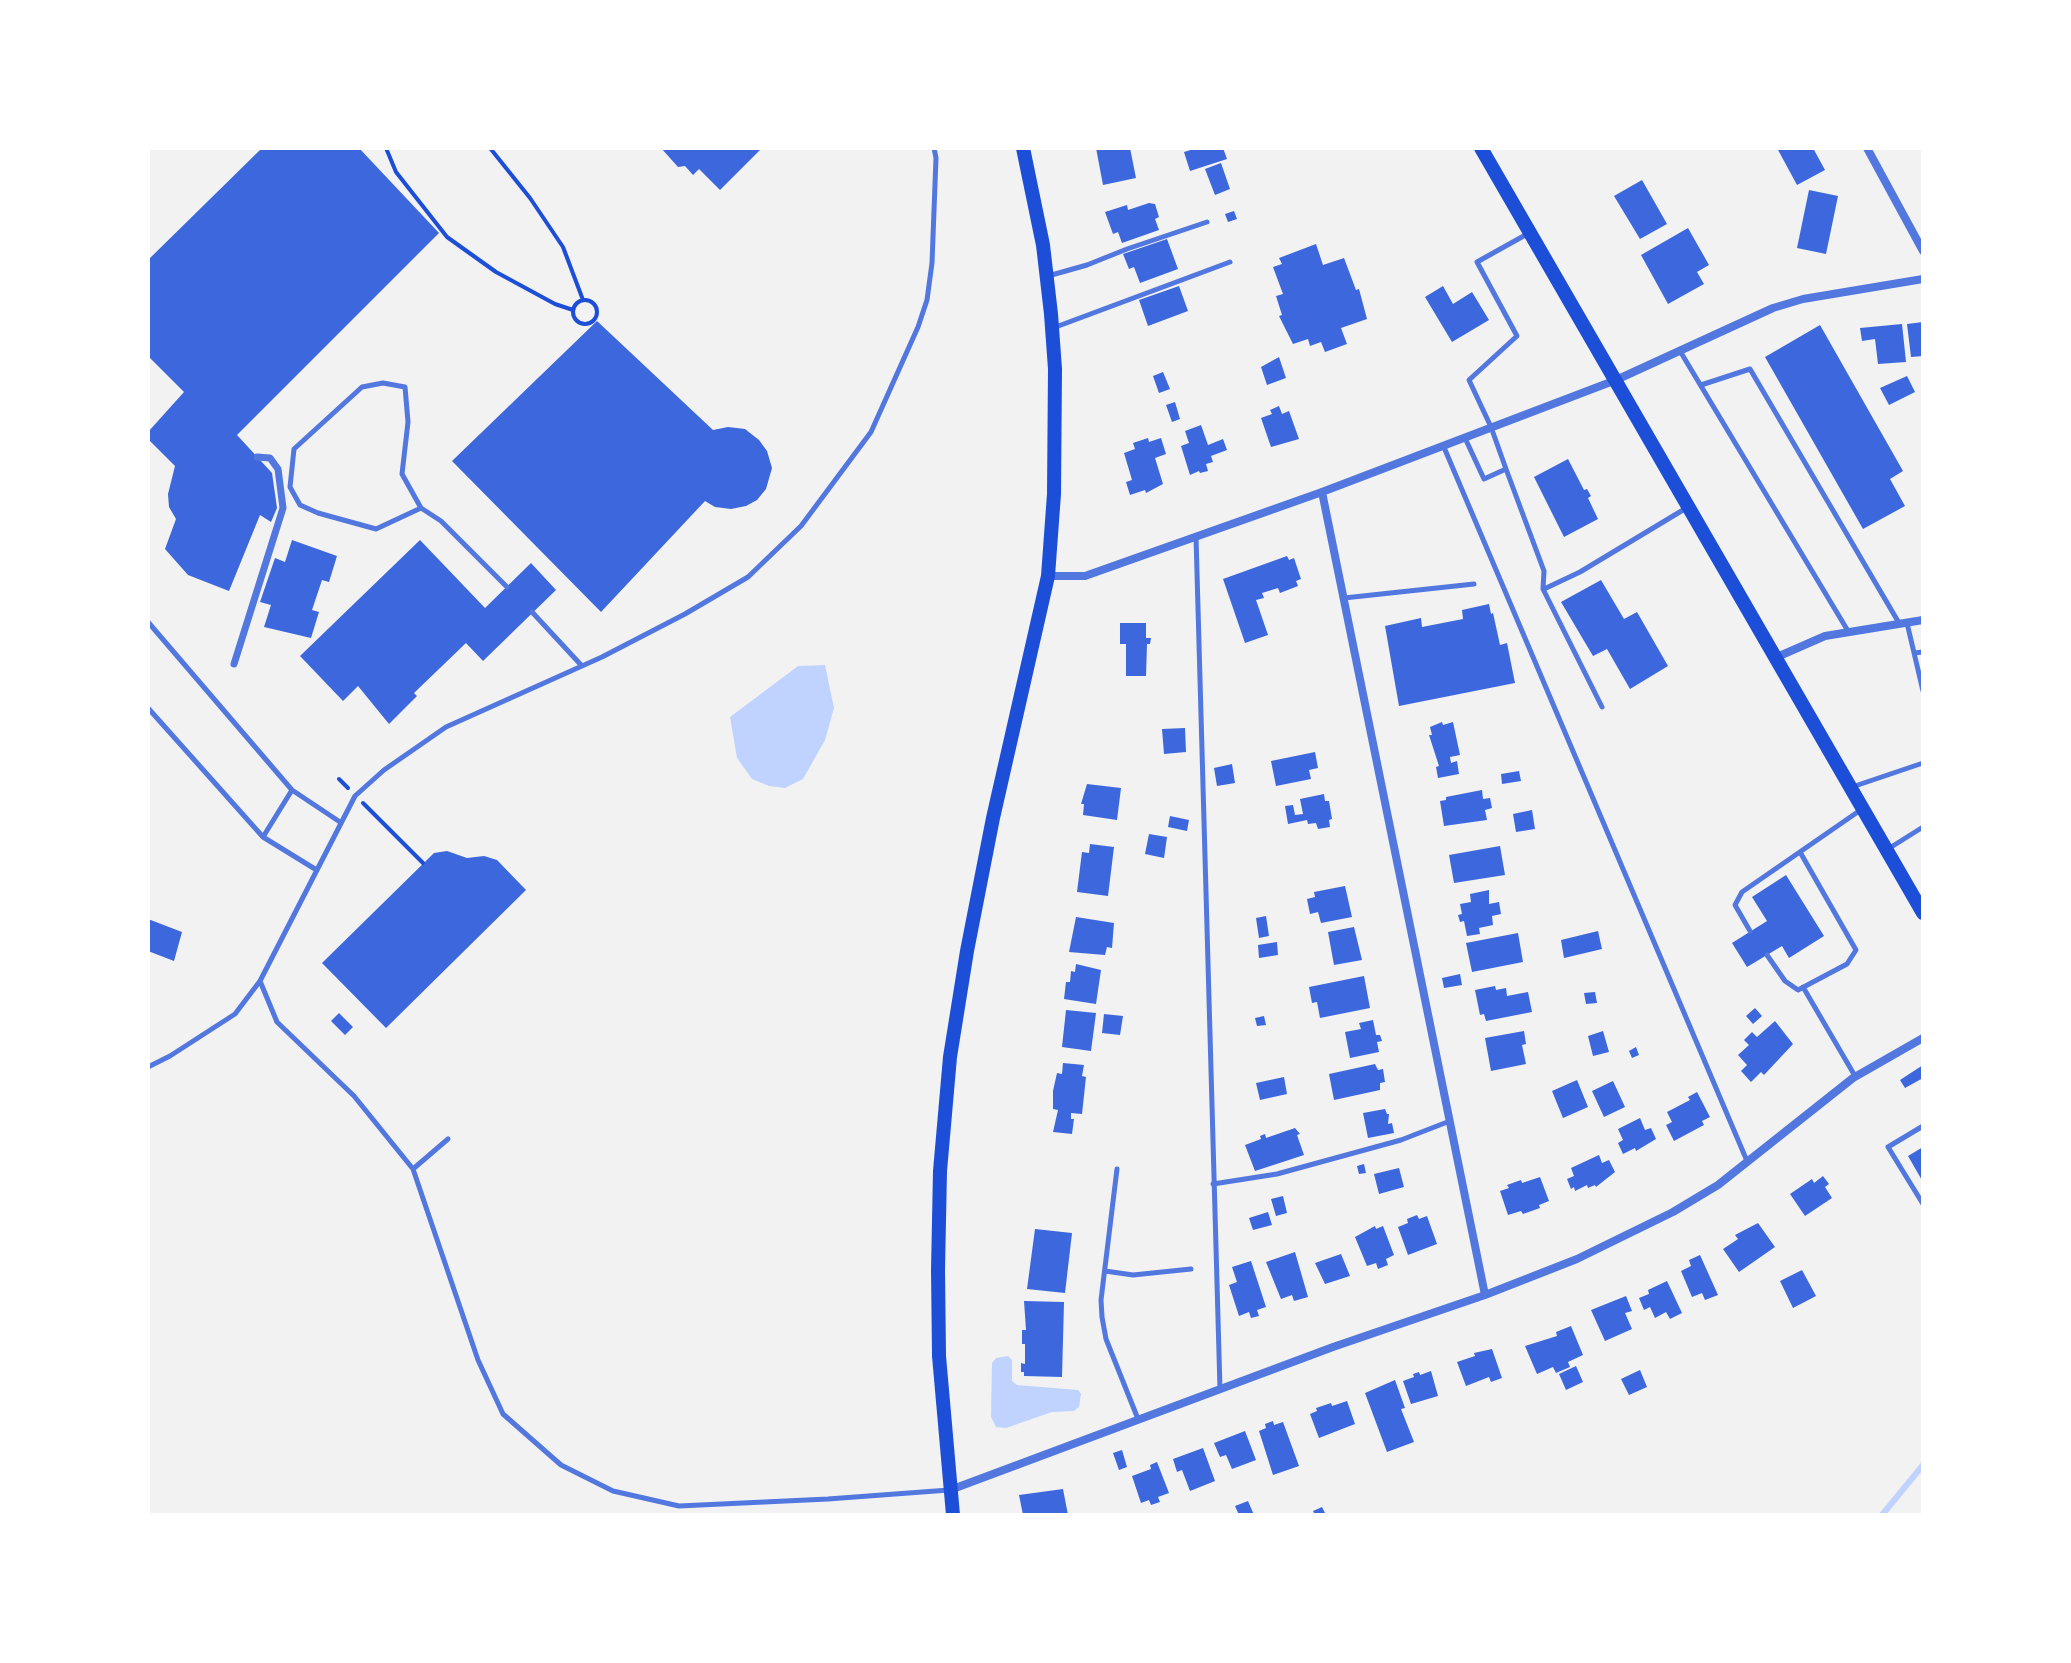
<!DOCTYPE html>
<html>
<head>
<meta charset="utf-8">
<style>
  body { margin:0 }
  #map { position:relative; width:2071px; height:1663px; overflow:hidden; background:#f2f2f2; font-family:Ubuntu,sans-serif }
  canvas { display:block }
  .frame { position:absolute; inset:0; border:150px solid #fff; pointer-events:none }
</style>
</head>
<body>
<div id="map">
<canvas width="2071" height="1663"></canvas>
<div class="frame"></div>
</div>
<script>
const ctx = document.querySelector('canvas').getContext('2d');
ctx.lineJoin = 'round';
function fill(path, color) {
  ctx.fillStyle = color;
  ctx.fill(path, 'evenodd');
}
function poly(rows) {
  const path = new Path2D();
  for (const r of rows) {
    if (r.length === 3) {
      path.moveTo(r[0] + r[2], r[1]);
      path.arc(r[0], r[1], r[2], 0, 2 * Math.PI);
      continue;
    }
    path.moveTo(r[0], r[1]);
    for (let i = 2; i < r.length; i += 2) path.lineTo(r[i], r[i + 1]);
  }
  return path;
}
function trace(path, color, width, dash) {
  ctx.strokeStyle = color;
  ctx.lineWidth = width;
  ctx.lineCap = dash ? 'butt' : 'round';
  ctx.setLineDash(dash || []);
  ctx.stroke(path);
}
fill(poly([
  [825,665,834,708,825,740,803,779,785,788,769,786,752,779,737,758,730,717,798,666],
  [1008,1356,1012,1360,1012,1381,1017,1385,1078,1390,1081,1394,1079,1407,1074,1411,1052,1412,1006,1428,996,1427,991,1417,992,1363,996,1358]
]), '#bfd3fe');
trace(poly([
  [1882,1515,1923,1465]
]), '#bfd3fe', 6);
fill(poly([
  [262,148,359,148,439,233,237,435,272,473,277,508,271,522,260,515,229,591,188,575,165,549,176,519,169,507,168,494,175,466,148,439,148,432,184,392,148,356,148,260],
  [661,148,762,148,720,190,699,169,693,175,685,166,678,167],
  [1096,148,1130,148,1136,178,1103,185],
  [1197,148,1223,148,1227,159,1190,171,1184,152],
  [1777,148,1813,148,1825,170,1797,185],
  [1221,163,1230,189,1215,195,1205,169],
  [1642,180,1667,224,1640,239,1614,196],
  [1809,190,1838,196,1826,254,1797,248],
  [1149,203,1155,204,1159,217,1155,219,1159,230,1122,243,1118,232,1113,234,1105,212,1127,205,1128,210],
  [1234,211,1237,219,1228,222,1225,214],
  [1688,228,1709,265,1697,272,1704,284,1668,304,1641,255],
  [1167,239,1178,269,1140,283,1134,267,1129,269,1123,254],
  [1316,244,1323,265,1344,258,1356,290,1359,289,1367,319,1341,328,1347,344,1325,352,1321,342,1310,346,1308,339,1293,344,1279,316,1282,315,1276,296,1283,294,1273,267,1282,264,1279,258],
  [1179,286,1188,311,1148,326,1139,300],
  [1443,286,1453,304,1472,292,1489,320,1452,342,1425,297],
  [597,321,713,430,728,427,745,429,759,440,767,451,772,468,766,489,757,500,746,506,731,509,715,507,705,501,601,612,452,461],
  [1923,322,1923,356,1911,357,1907,324],
  [1902,324,1906,362,1878,364,1875,339,1862,341,1860,328],
  [1820,325,1903,471,1890,479,1905,506,1863,529,1765,357],
  [1279,357,1286,378,1267,385,1261,367],
  [1163,372,1170,389,1159,393,1153,376],
  [1907,376,1915,392,1889,405,1880,388],
  [1175,402,1180,419,1172,422,1166,405],
  [1279,406,1282,414,1289,411,1299,439,1271,447,1261,418,1272,414,1270,410],
  [1201,425,1208,445,1223,439,1227,450,1211,456,1213,462,1206,464,1208,471,1200,473,1199,471,1190,475,1181,446,1189,443,1185,431],
  [1148,438,1149,442,1161,438,1166,454,1155,458,1163,484,1146,493,1145,490,1130,495,1126,482,1132,480,1124,453,1135,449,1133,443],
  [1568,459,1584,490,1587,489,1591,496,1588,498,1598,519,1564,537,1534,477],
  [292,540,337,556,329,582,322,580,312,610,319,612,311,638,264,627,271,605,260,602,275,558,285,562],
  [420,540,485,608,531,563,556,590,483,661,466,643,414,693,417,696,389,724,358,686,343,701,300,656],
  [1287,556,1289,560,1294,558,1301,579,1296,581,1298,586,1280,593,1278,588,1262,593,1264,598,1256,600,1268,635,1245,643,1223,579],
  [1601,580,1624,619,1637,612,1668,666,1630,689,1607,649,1593,656,1561,602],
  [1489,604,1491,614,1493,613,1500,645,1507,643,1515,683,1399,706,1385,626,1421,618,1422,627,1463,619,1462,610],
  [1120,623,1146,623,1146,638,1151,638,1150,644,1147,644,1146,676,1126,676,1126,644,1120,644],
  [1442,722,1443,725,1453,722,1460,755,1450,757,1451,763,1457,761,1459,774,1438,778,1436,767,1439,766,1429,735,1432,735,1430,727],
  [1185,728,1186,752,1164,754,1162,729],
  [1315,752,1318,768,1309,770,1311,779,1276,786,1271,761],
  [1232,764,1235,783,1217,786,1214,768],
  [1519,771,1521,781,1502,784,1501,774],
  [1087,784,1121,788,1117,820,1083,815,1084,804,1081,804],
  [1482,790,1483,799,1490,798,1492,808,1485,810,1487,820,1444,826,1440,801,1446,800,1446,797],
  [1324,794,1325,801,1329,801,1332,819,1329,820,1330,827,1318,829,1316,823,1308,824,1307,820,1288,824,1285,806,1293,805,1295,815,1303,814,1300,799],
  [1532,810,1535,829,1516,832,1513,814],
  [1170,816,1189,820,1187,831,1168,827],
  [1149,834,1167,837,1164,858,1145,854],
  [1090,844,1114,847,1108,896,1077,892,1082,852,1089,853],
  [1500,846,1505,875,1454,883,1449,855],
  [447,851,467,858,484,856,497,860,526,890,386,1028,322,963,434,853],
  [1786,875,1824,936,1789,958,1782,946,1747,967,1732,943,1767,921,1752,897],
  [1345,886,1352,917,1321,923,1318,912,1310,914,1307,899,1315,897,1314,892],
  [1489,890,1489,904,1499,902,1501,914,1492,916,1493,925,1479,928,1480,934,1467,936,1464,921,1460,922,1458,915,1462,914,1460,904,1471,902,1470,894],
  [1266,916,1269,936,1259,938,1256,918],
  [1076,917,1114,923,1112,948,1107,947,1105,955,1069,952],
  [148,919,182,932,174,961,148,951],
  [1354,927,1362,960,1334,965,1328,932],
  [1598,931,1602,949,1564,958,1561,940],
  [1518,933,1523,962,1472,972,1466,943],
  [1277,942,1278,955,1259,958,1258,945],
  [1076,964,1101,970,1096,1004,1064,999,1066,982,1070,982,1071,971,1075,972],
  [1460,974,1462,985,1444,988,1442,978],
  [1364,976,1370,1008,1320,1018,1317,1002,1312,1003,1309,987],
  [1495,986,1496,990,1506,988,1507,996,1528,992,1532,1012,1486,1021,1484,1014,1480,1015,1475,990],
  [1595,992,1597,1003,1586,1004,1584,993],
  [1755,1008,1762,1016,1753,1024,1746,1016],
  [1066,1010,1096,1013,1091,1051,1062,1047],
  [339,1013,353,1027,345,1035,331,1021],
  [1104,1014,1123,1016,1120,1035,1102,1033],
  [1264,1016,1266,1025,1257,1026,1255,1018],
  [1373,1020,1376,1035,1380,1035,1382,1041,1377,1042,1379,1052,1350,1058,1345,1032,1361,1029,1359,1023],
  [1775,1021,1793,1044,1764,1075,1761,1072,1751,1082,1741,1071,1747,1065,1738,1055,1749,1045,1744,1040,1752,1032,1757,1037],
  [1524,1031,1526,1044,1522,1045,1526,1064,1491,1071,1485,1038],
  [1603,1031,1609,1052,1593,1056,1588,1036],
  [1636,1047,1639,1055,1632,1058,1629,1051],
  [1063,1063,1084,1065,1082,1076,1086,1077,1082,1114,1071,1113,1071,1119,1074,1119,1072,1134,1053,1132,1058,1110,1053,1109,1053,1091,1057,1073,1062,1074],
  [1375,1064,1378,1070,1383,1069,1385,1082,1380,1083,1380,1090,1334,1100,1329,1074],
  [1923,1065,1923,1078,1905,1088,1900,1080],
  [1284,1077,1287,1094,1260,1100,1256,1083],
  [1577,1080,1588,1107,1563,1118,1552,1091],
  [1613,1081,1625,1107,1604,1117,1592,1091],
  [1697,1092,1710,1117,1702,1121,1704,1125,1674,1141,1666,1125,1672,1122,1667,1112,1690,1100,1688,1097],
  [1385,1109,1387,1114,1389,1114,1388,1124,1392,1123,1394,1133,1368,1138,1363,1113],
  [1640,1118,1645,1130,1651,1128,1656,1139,1636,1151,1635,1148,1623,1154,1618,1143,1623,1140,1618,1129],
  [1295,1128,1300,1134,1297,1135,1304,1155,1255,1171,1245,1145,1261,1139,1260,1136,1265,1134,1266,1138],
  [1923,1147,1923,1182,1908,1156],
  [1599,1155,1602,1163,1609,1160,1615,1172,1596,1187,1595,1185,1588,1188,1587,1185,1575,1191,1574,1187,1571,1189,1567,1179,1574,1176,1571,1168],
  [1364,1164,1366,1173,1359,1174,1357,1166],
  [1399,1168,1404,1187,1379,1194,1374,1174],
  [1823,1176,1829,1184,1825,1187,1832,1198,1805,1216,1790,1194,1812,1179,1814,1183],
  [1540,1177,1549,1201,1539,1205,1540,1208,1523,1214,1521,1211,1508,1215,1500,1191,1509,1188,1507,1185,1521,1180,1522,1183],
  [1283,1196,1287,1213,1276,1216,1271,1199],
  [1268,1212,1272,1225,1253,1230,1249,1218],
  [1417,1215,1419,1219,1427,1216,1437,1244,1408,1255,1398,1227,1408,1223,1407,1219],
  [1758,1223,1775,1247,1739,1272,1723,1249,1738,1239,1735,1235],
  [1375,1226,1376,1229,1383,1226,1394,1255,1386,1259,1388,1265,1378,1269,1376,1263,1367,1266,1355,1237],
  [1035,1229,1072,1233,1065,1293,1027,1289],
  [1295,1252,1308,1297,1294,1301,1292,1295,1281,1299,1266,1262],
  [1341,1254,1350,1276,1325,1284,1315,1263],
  [1700,1255,1718,1295,1705,1300,1702,1293,1692,1297,1681,1271,1691,1266,1689,1260],
  [1251,1261,1266,1307,1257,1310,1259,1316,1251,1318,1249,1312,1239,1316,1229,1285,1237,1282,1232,1267],
  [1802,1270,1816,1296,1793,1308,1780,1281],
  [1667,1281,1682,1313,1670,1319,1666,1312,1655,1318,1650,1307,1644,1310,1639,1298,1649,1294,1648,1290],
  [1626,1296,1632,1311,1625,1313,1632,1329,1605,1341,1591,1310],
  [1024,1301,1064,1302,1062,1377,1024,1376,1024,1372,1021,1372,1021,1363,1025,1364,1025,1344,1022,1344,1022,1330,1026,1330],
  [1571,1326,1583,1355,1568,1362,1570,1367,1556,1373,1553,1367,1537,1374,1525,1346,1557,1336,1556,1332],
  [1492,1349,1502,1378,1491,1382,1489,1377,1466,1386,1457,1362,1475,1356,1474,1353],
  [1576,1366,1583,1382,1566,1390,1559,1374],
  [1640,1370,1647,1387,1629,1395,1621,1379],
  [1431,1371,1438,1396,1411,1404,1403,1381,1414,1377,1413,1374,1419,1372,1420,1375],
  [1395,1380,1405,1408,1401,1409,1414,1442,1387,1452,1365,1393],
  [1347,1401,1355,1424,1319,1438,1310,1414,1317,1411,1316,1408,1331,1403,1332,1406],
  [1273,1421,1274,1425,1283,1422,1299,1466,1273,1475,1259,1431,1266,1428,1265,1424],
  [1245,1431,1256,1460,1232,1469,1226,1455,1220,1457,1214,1443],
  [1203,1448,1215,1481,1190,1491,1182,1470,1177,1472,1173,1459],
  [1122,1450,1127,1467,1119,1470,1113,1453],
  [1157,1462,1169,1493,1158,1497,1160,1502,1151,1505,1149,1500,1141,1503,1132,1476,1151,1469,1150,1465],
  [1063,1489,1068,1515,1023,1515,1019,1495],
  [1248,1501,1254,1515,1239,1515,1235,1506],
  [1322,1507,1326,1515,1315,1515,1313,1511]
]), '#3d67dc');
trace(poly([
  [386,148,396,172,447,237,496,272,555,304,573,310],
  [490,148,530,198,563,247,583,300],
  [585,312,12],
  [339,779,348,788],
  [363,803,423,863]
]), '#1d4ed8', 4);
trace(poly([
  [1048,276,1087,265,1127,249,1207,222],
  [1053,328,1230,262],
  [1680,351,1848,631],
  [1701,385,1750,369,1899,623],
  [1465,438,1484,479,1506,469,1491,427,1469,380,1517,336,1477,262,1529,233],
  [1443,445,1747,1161],
  [1506,469,1544,571,1543,589,1602,707],
  [421,508,376,529,318,513,300,505,290,487,294,449,362,387,383,383,405,387,408,422,402,474,421,508,441,521,507,587],
  [1196,537,1220,1389],
  [1544,589,1580,572,1688,507],
  [1344,598,1474,584],
  [532,612,582,666],
  [148,622,292,790,340,822],
  [1907,623,1923,691],
  [1914,653,1923,652],
  [148,708,263,837,315,869],
  [1852,787,1923,763],
  [263,837,292,790],
  [1888,849,1923,827],
  [1750,931,1735,905,1742,892,1862,809],
  [1767,955,1785,981,1798,990,1847,964,1856,950,1800,852],
  [260,981,277,1022,354,1096,413,1169,448,1139],
  [1803,987,1855,1076],
  [148,1067,170,1056,235,1014,260,981,355,796,384,770,446,727,602,657,685,614,748,577,801,526,871,432,918,327,927,300,932,263,936,158,934,148],
  [1923,1126,1888,1147,1923,1204],
  [413,1169,478,1360,503,1414,561,1465,613,1491,679,1506,828,1499,949,1490],
  [1117,1169,1101,1300,1102,1317,1106,1339,1138,1419],
  [1213,1184,1277,1174,1401,1140,1450,1121],
  [1105,1271,1133,1275,1191,1269]
]), '#5277de', 5);
trace(poly([
  [234,664,283,508,278,469,270,458,257,457]
]), '#5277de', 7);
trace(poly([
  [1867,148,1923,251],
  [1322,492,1485,1295],
  [1048,576,1085,576,1322,492,1616,380,1773,308,1803,299,1923,279],
  [1777,657,1825,636,1923,620],
  [950,1490,1333,1347,1485,1295,1577,1259,1673,1212,1718,1185,1853,1078,1923,1038]
]), '#5277de', 8);
trace(poly([
  [953,1515,939,1356,938,1270,940,1171,950,1057,967,951,993,818,1048,576,1054,494,1055,369,1051,314,1043,245,1023,148]
]), '#1d4ed8', 14);
trace(poly([
  [1481,148,1923,913]
]), '#1d4ed8', 14);
</script>
</body>
</html>
